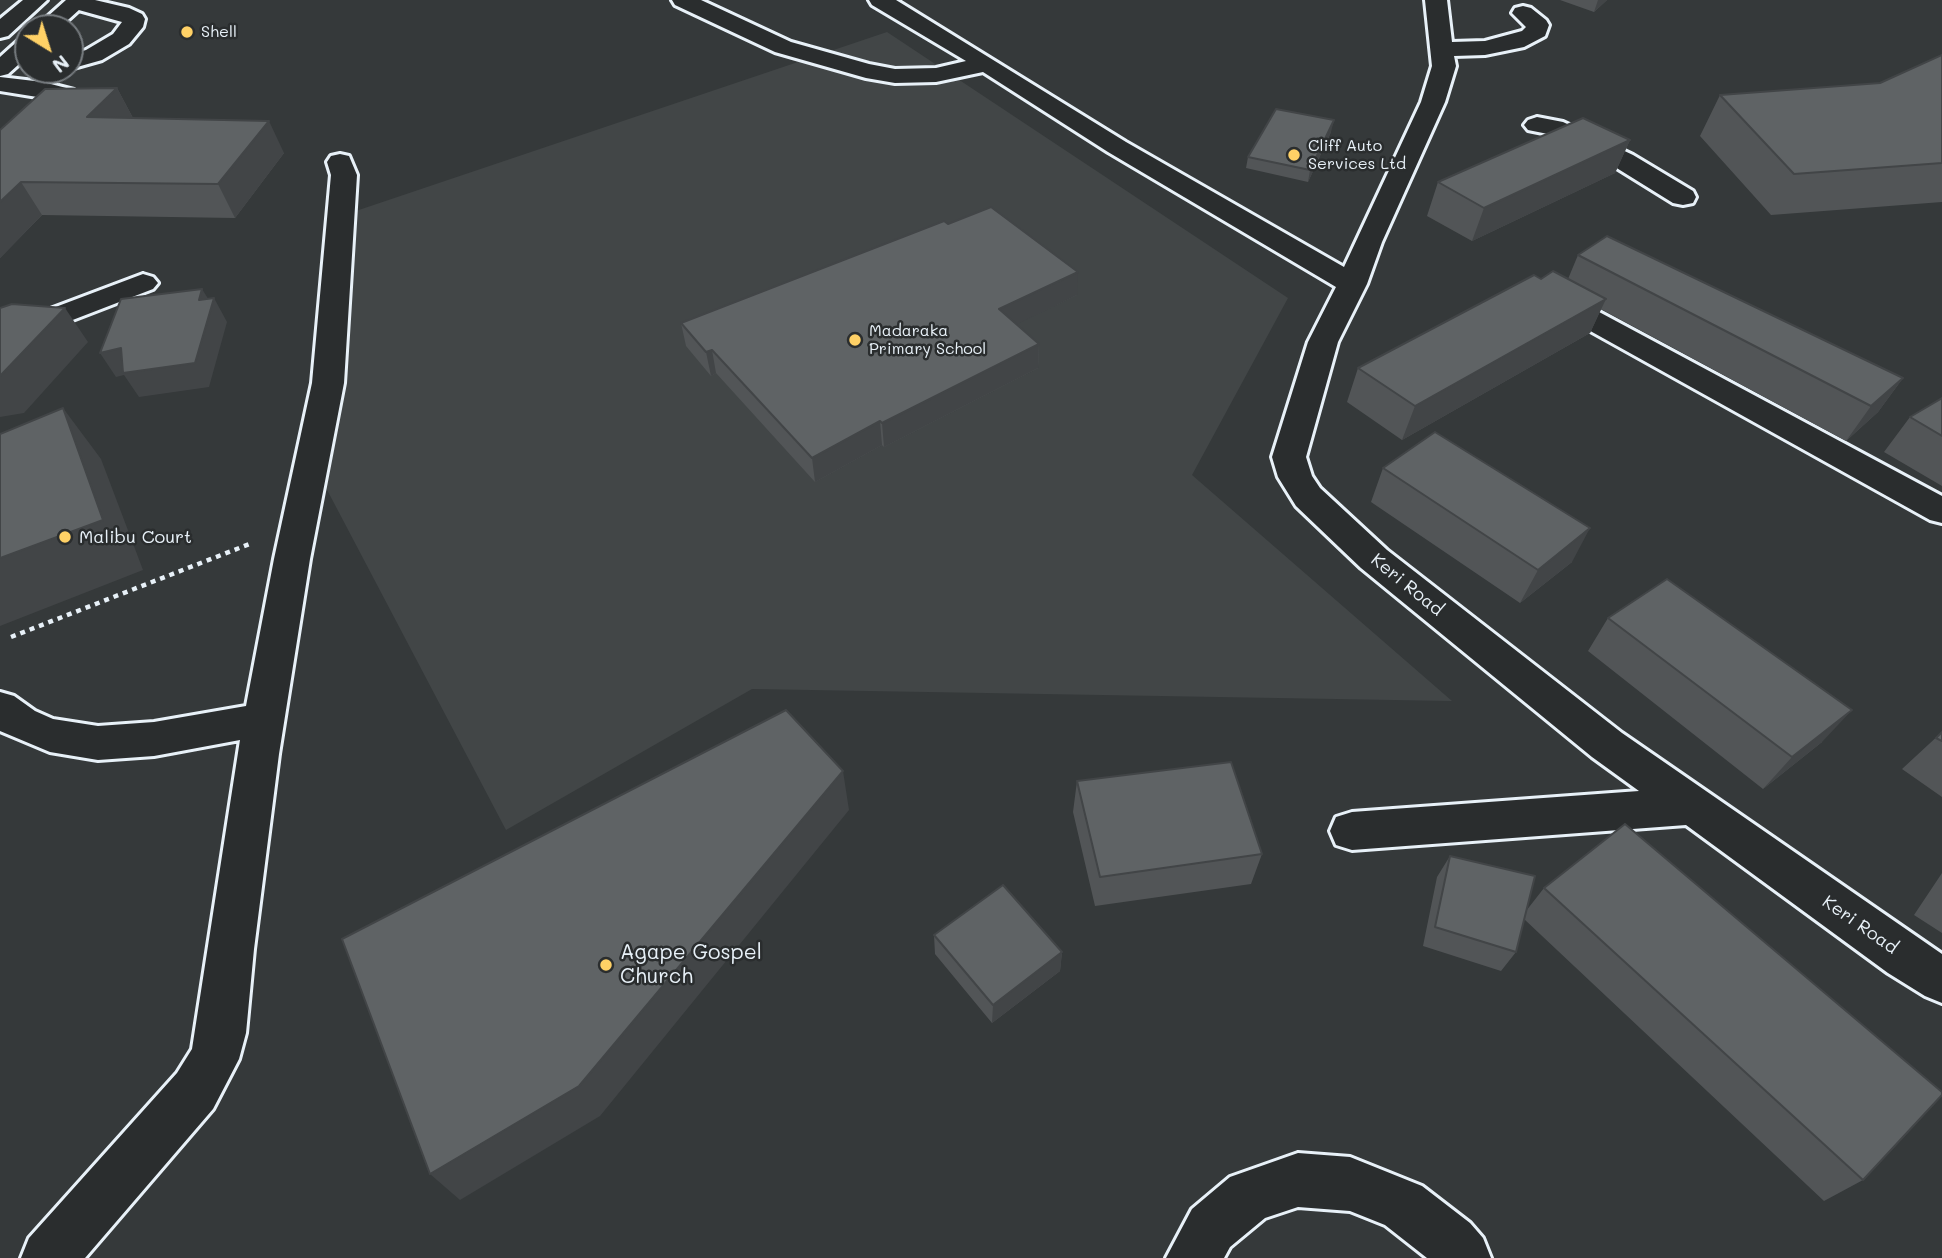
<!DOCTYPE html>
<html>
<head>
<meta charset="utf-8">
<style>
  body { margin:0 }
  #map { position:relative; width:1942px; height:1258px; overflow:hidden; background:#35393a; font-family:Mali,sans-serif }
  canvas { display:block }
  .north { position:absolute; left:14px; top:14px; width:70px; height:70px; box-sizing:border-box; background:#2a2d2e; border:2px solid #767b7f; border-radius:50%; rotate:142deg; font-size:19px; font-weight:700; line-height:28px; text-align:center; color:#e8f1f8 }
  .north::after { content:''; display:block; margin:auto; width:24px; height:32px; background:#ffd166; clip-path:polygon(50% 0,100% 100%,50% 72%,0 100%) }
</style>
</head>
<body>
<div id="map">
<canvas width="1942" height="1258"></canvas>
<div class="north">N</div>
</div>
<script>
const ctx = document.querySelector('canvas').getContext('2d');
ctx.lineJoin = 'round';
function fill(path, color) {
  ctx.fillStyle = color;
  ctx.fill(path, 'evenodd');
}
function poly(rows) {
  const path = new Path2D();
  for (const r of rows) {
    path.moveTo(r[0], r[1]);
    for (let i = 2; i < r.length; i += 2) path.lineTo(r[i], r[i + 1]);
  }
  return path;
}
function trace(path, color, width, dash) {
  ctx.strokeStyle = color;
  ctx.lineWidth = width;
  ctx.lineCap = dash ? 'butt' : 'round';
  ctx.setLineDash(dash || []);
  ctx.stroke(path);
}
function label(font, color, halo, rows, align = 'center') {
  ctx.font = font + ' Mali,sans-serif';
  ctx.lineWidth = 5;
  ctx.setLineDash([]);
  ctx.textBaseline = 'middle';
  ctx.strokeStyle = halo;
  ctx.fillStyle = color;
  for (const [text, x, y, turn = 0] of rows) {
    ctx.save();
    ctx.translate(x, y);
    ctx.rotate((+turn || 0) * Math.PI / 180);
    ctx.textAlign = isNaN(turn) ? turn : align;
    if (halo) ctx.strokeText(text, 0, 0);
    ctx.fillText(text, 0, 0);
    ctx.restore();
  }
}
fill(poly([
  [887,32,1288,298,1192,475,1452,701,752,689,506,830,304,446,344,215]
]), '#424647');
const minor = poly([
  [67,0,95,0,129,8,142,14,145,19,143,27,129,44,102,60,70,69,70,55,86,50,113,34,122,22,68,7,67,0],
  [672,0,701,0,791,42,869,64,895,69,936,68,966,61,872,5,869,0,896,0,1126,142,1344,267,1421,102,1432,66,1425,0,1447,0,1452,42,1485,41,1522,31,1526,27,1512,13,1515,8,1523,6,1531,8,1546,20,1549,25,1545,36,1524,47,1485,55,1454,56,1456,66,1445,102,1382,242,1367,284,1338,342,1306,457,1312,476,1320,488,1387,550,1622,733,1942,954,1942,1003,1925,996,1888,973,1686,825,1352,850,1336,845,1330,831,1336,817,1352,812,1639,791,1592,757,1361,568,1296,506,1278,477,1272,457,1308,342,1336,287,1108,152,983,72,936,82,895,83,866,78,775,52,675,5,672,0],
  [0,77,43,82,74,90,82,101,71,117,62,119,53,117,50,112,56,100,0,91,0,77],
  [1537,117,1563,122,1633,155,1693,191,1696,197,1693,203,1683,205,1673,203,1615,167,1548,134,1528,130,1524,125,1528,120,1537,117],
  [340,154,349,156,357,175,344,383,310,559,279,754,254,949,246,1033,239,1059,213,1109,85,1258,21,1258,29,1238,177,1073,192,1049,240,740,154,756,98,760,50,752,0,731,0,692,14,696,35,711,53,719,98,726,154,722,246,706,274,559,312,383,331,175,327,162,331,156,340,154],
  [143,274,153,277,158,283,153,289,0,348,0,328,143,274],
  [1550,288,1560,291,1942,496,1942,523,1930,520,1540,303,1535,297,1540,291,1550,288],
  [1298,1153,1350,1157,1422,1186,1470,1223,1483,1238,1491,1258,1427,1258,1385,1225,1350,1211,1298,1207,1265,1218,1230,1247,1224,1258,1166,1258,1192,1209,1230,1177,1298,1153]
]);
const major = poly([
  [23,0,47,0,8,36,0,38,0,19,23,0],
  [66,0,90,0,59,28,35,28,66,0],
  [28,37,28,56,8,74,0,76,0,57,20,39,28,37]
]);
trace(minor, '#e8f1f8', 6);
trace(major, '#e8f1f8', 6);
trace(poly([
  [11,637,252,543]
]), '#e8f1f8', 4.5, [5, 5]);
fill(minor, '#2a2d2e');
fill(major, '#2a2d2e');
fill(poly([
  [1560,0,1607,0,1594,12],
  [1942,55,1942,202,1771,215,1700,136,1720,95,1880,83],
  [117,88,133,118,284,153,235,218,42,215,0,258,0,130],
  [1331,132,1308,182,1246,168,1248,157],
  [1630,140,1615,173,1472,241,1427,216,1438,182],
  [948,224,1077,295,1016,324,1039,344,1038,368,884,447,882,445,815,482,716,373,711,376,686,346,681,323],
  [1578,255,1903,378,1878,412,1846,441,1601,309,1590,333,1402,440,1347,402,1358,368,1568,279],
  [1942,398,1942,486,1884,452,1910,417],
  [1383,468,1572,562,1520,603,1371,502],
  [1608,618,1822,742,1763,789,1588,651],
  [1942,732,1942,797,1902,769],
  [1077,781,1262,854,1251,884,1095,906,1073,812],
  [1450,856,1526,911,1544,888,1863,1180,1824,1201,1524,919,1516,952,1501,971,1423,946,1437,877],
  [1942,873,1942,933,1914,915],
  [934,935,1062,952,1060,971,992,1023,935,954]
]), '#525557');
fill(poly([
  [1598,0,1607,0,1594,12],
  [117,88,134,120,87,117],
  [1334,120,1331,132,1308,182,1310,170],
  [269,121,284,153,235,218,218,184],
  [1630,140,1615,173,1472,241,1484,208],
  [21,182,42,215,0,258,0,202],
  [1078,272,1077,295,999,333,999,309],
  [202,289,212,305,214,298,227,322,209,387,139,397,124,375,116,377,100,353,199,300],
  [1606,299,1590,333,1402,440,1415,406],
  [65,308,88,342,24,413,0,417,0,376],
  [1039,344,1038,368,884,447,882,423],
  [712,350,716,373,711,376,706,352],
  [1903,378,1878,412,1846,441,1871,406],
  [63,408,101,459,143,570,0,626,0,558],
  [880,421,882,445,815,482,812,458],
  [1590,528,1572,562,1520,603,1538,570],
  [1852,710,1822,742,1763,789,1792,757],
  [843,771,849,810,600,1116,460,1200,430,1174],
  [1062,952,1060,971,992,1023,993,1005]
]), '#424547');
const building = poly([
  [1942,55,1942,163,1794,174,1720,95,1880,83,1942,55],
  [117,88,87,117,269,121,218,184,21,182,0,202,0,130,45,89,117,88],
  [1276,109,1334,120,1310,170,1248,157,1276,109],
  [1583,118,1630,140,1484,208,1438,182,1583,118],
  [991,207,1078,272,999,309,1039,344,882,423,880,421,812,458,712,350,706,352,681,323,944,221,948,224,991,207],
  [1607,236,1903,378,1871,406,1578,255,1607,236],
  [1553,271,1606,299,1415,406,1358,368,1534,275,1541,279,1553,271],
  [202,289,199,300,214,298,195,363,123,373,121,348,100,353,121,299,202,289],
  [12,304,65,308,0,376,0,308,12,304],
  [1942,398,1942,436,1910,417,1942,398],
  [63,408,103,520,0,558,0,434,63,408],
  [1435,432,1590,528,1538,570,1383,468,1435,432],
  [1667,579,1852,710,1792,757,1608,618,1667,579],
  [786,710,843,771,579,1086,430,1174,342,939,786,710],
  [1942,732,1942,741,1936,738,1942,732],
  [1231,762,1262,854,1100,877,1077,781,1231,762],
  [1625,824,1942,1092,1942,1095,1863,1180,1544,888,1625,824],
  [1450,856,1535,876,1516,952,1435,927,1450,856],
  [1003,885,1062,952,993,1005,934,935,1003,885]
]);
fill(building, '#5f6365');
trace(building, '#424547', 2);
for (const [x, y, r, color] of [
  [187,32,7,"#ffd166"],
  [1294,155,7,"#ffd166"],
  [855,340,7,"#ffd166"],
  [65,537,7,"#ffd166"],
  [606,965,7,"#ffd166"]
]) {
  const dot = new Path2D();
  dot.arc(x, y, r, 0, 2 * Math.PI);
  ctx.fillStyle = color;
  ctx.fill(dot);
  trace(dot, '#2a2d2e', 2.5);
}
label('16px', '#e8f1f8', '#2a2d2e', [
  ["Shell",201,32],
  ["Cliff Auto",1308,146],
  ["Services Ltd",1308,164],
  ["Madaraka",869,331],
  ["Primary School",869,349]
], 'left');
label('18px', '#e8f1f8', '#2a2d2e', [
  ["Malibu Court",79,537]
], 'left');
label('18px', '#e8f1f8', '#2a2d2e', [
  ["Keri Road",1407,585,39],
  ["Keri Road",1860,925,35]
]);
label('21px', '#e8f1f8', '#2a2d2e', [
  ["Agape Gospel",620,953],
  ["Church",620,977]
], 'left');
</script>
</body>
</html>
